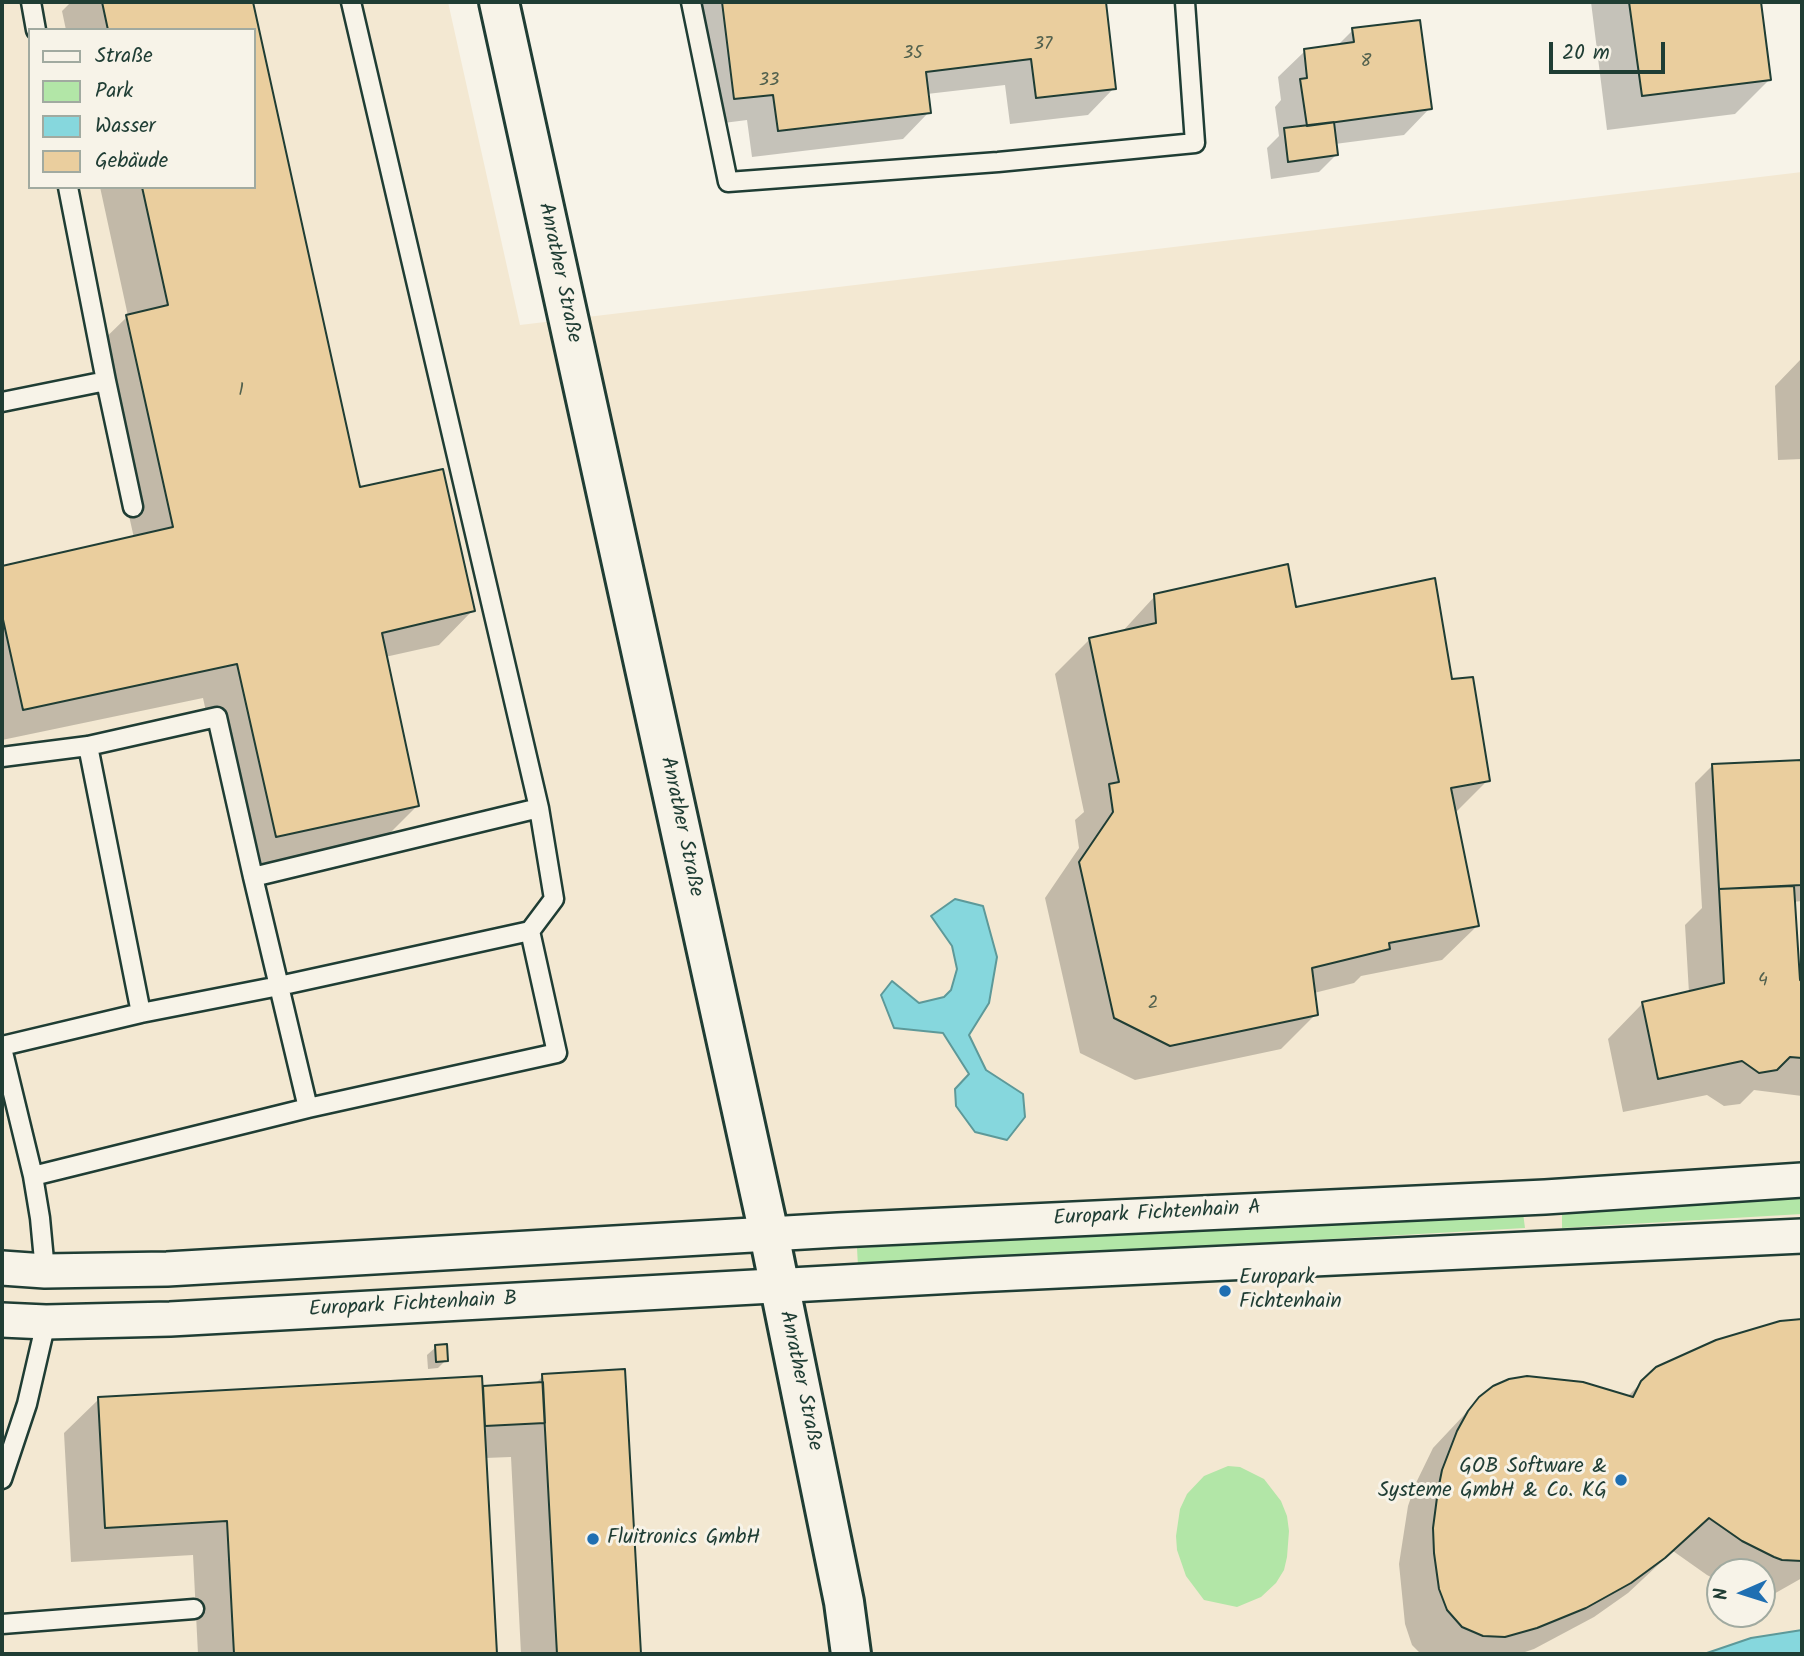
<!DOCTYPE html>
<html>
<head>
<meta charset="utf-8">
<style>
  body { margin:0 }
  #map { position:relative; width:1804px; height:1656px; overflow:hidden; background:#f7f3e8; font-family:Kalam,sans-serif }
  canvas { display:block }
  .frame { position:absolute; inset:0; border:4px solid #1f3d34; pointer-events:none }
  .legend { position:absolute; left:28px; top:28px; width:228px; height:161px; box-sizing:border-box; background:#f7f3e8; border:2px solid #a1aaa0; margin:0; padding:9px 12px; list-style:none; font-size:21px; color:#1f3d34 }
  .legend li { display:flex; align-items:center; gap:14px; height:35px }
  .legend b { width:35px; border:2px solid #a1aaa0 }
  .north { position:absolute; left:1706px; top:1558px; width:70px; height:70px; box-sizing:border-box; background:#f7f3e8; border:2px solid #a1aaa0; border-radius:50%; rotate:267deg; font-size:19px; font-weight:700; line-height:28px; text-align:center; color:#1f3d34 }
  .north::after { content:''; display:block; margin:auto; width:24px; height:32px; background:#1f6fb2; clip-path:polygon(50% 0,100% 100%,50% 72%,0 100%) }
  .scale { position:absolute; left:1549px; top:42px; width:116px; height:32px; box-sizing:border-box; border:4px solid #1f3d34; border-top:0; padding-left:9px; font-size:21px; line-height:24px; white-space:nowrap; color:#1f3d34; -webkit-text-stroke:5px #f7f3e8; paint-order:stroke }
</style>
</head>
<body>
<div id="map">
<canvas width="1804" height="1656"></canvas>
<div class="frame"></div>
<ul class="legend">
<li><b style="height:9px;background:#f7f3e8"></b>Straße</li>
<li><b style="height:19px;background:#b2e6a7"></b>Park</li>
<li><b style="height:19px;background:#86d7dd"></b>Wasser</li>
<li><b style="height:19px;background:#eace9e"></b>Gebäude</li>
</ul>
<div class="north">N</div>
<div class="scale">20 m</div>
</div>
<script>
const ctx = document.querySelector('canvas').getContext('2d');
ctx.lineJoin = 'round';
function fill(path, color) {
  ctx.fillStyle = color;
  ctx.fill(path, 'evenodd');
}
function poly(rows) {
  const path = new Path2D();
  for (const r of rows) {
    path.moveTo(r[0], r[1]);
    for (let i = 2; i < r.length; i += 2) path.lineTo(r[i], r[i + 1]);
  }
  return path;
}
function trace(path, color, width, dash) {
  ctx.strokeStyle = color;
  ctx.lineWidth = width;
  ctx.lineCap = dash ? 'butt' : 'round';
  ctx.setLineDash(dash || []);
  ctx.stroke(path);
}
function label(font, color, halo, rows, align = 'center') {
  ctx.font = font + ' Kalam,sans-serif';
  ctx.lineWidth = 6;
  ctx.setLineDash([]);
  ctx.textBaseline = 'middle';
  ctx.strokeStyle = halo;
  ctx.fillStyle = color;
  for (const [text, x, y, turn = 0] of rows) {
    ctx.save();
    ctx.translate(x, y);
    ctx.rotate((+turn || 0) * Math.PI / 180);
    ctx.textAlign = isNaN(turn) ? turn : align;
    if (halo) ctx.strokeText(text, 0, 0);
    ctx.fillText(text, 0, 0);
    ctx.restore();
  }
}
fill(poly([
  [2,2,448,2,520,325,1802,172,1802,1654,2,1654],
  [30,30,254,30,254,187,30,187],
  [1720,1572,1762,1572,1762,1614,1720,1614]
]), '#f3e8d2');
fill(poly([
  [1802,1198,1802,1214,1562,1228,1562,1212],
  [1523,1213,1525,1228,858,1266,857,1248],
  [1228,1466,1240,1467,1264,1479,1281,1501,1287,1516,1289,1531,1287,1557,1284,1570,1276,1583,1261,1597,1237,1607,1204,1600,1186,1576,1177,1550,1176,1536,1180,1509,1187,1494,1204,1476]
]), '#b2e6a7');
const water = poly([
  [955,899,983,906,997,957,989,1003,969,1035,986,1070,1023,1094,1025,1117,1007,1140,975,1132,956,1106,955,1089,969,1074,943,1033,894,1028,881,995,892,981,919,1003,944,997,951,990,957,969,952,946,931,916,955,899],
  [1802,1630,1802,1654,1704,1654,1751,1638,1802,1630]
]);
fill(water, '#86d7dd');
trace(water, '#5d9999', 2);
fill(poly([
  [71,2,251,2,358,489,473,610,439,645,385,657,418,805,383,840,241,871,203,698,2,740,2,568,134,538,92,351,128,316,100,187,254,187,254,30,66,30,62,11],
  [693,2,1104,2,1114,88,1088,115,1010,124,1005,85,927,94,929,112,903,139,752,157,747,120,708,125],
  [1591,2,1760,2,1770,79,1735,114,1607,130],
  [1353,30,1430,108,1404,135,1335,144,1336,155,1319,172,1271,179,1267,148,1279,136,1275,107,1281,100,1278,77,1305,51,1337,46],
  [1802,358,1802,459,1778,460,1775,386],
  [1155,596,1295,610,1450,681,1488,780,1454,814,1477,926,1442,960,1361,976,1354,983,1314,993,1316,1014,1281,1049,1135,1080,1080,1053,1045,898,1079,848,1075,820,1084,812,1055,674,1090,639,1121,633],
  [1802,761,1802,901,1793,902,1798,982,1802,982,1802,1096,1754,1090,1740,1104,1724,1106,1707,1095,1623,1112,1608,1039,1642,1004,1689,993,1685,925,1702,908,1695,783,1713,765],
  [1802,1321,1802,1578,1772,1595,1762,1594,1762,1572,1720,1572,1720,1582,1707,1575,1673,1551,1628,1593,1594,1617,1534,1649,1519,1654,1421,1654,1412,1645,1405,1624,1399,1564,1408,1506,1416,1483,1433,1448,1480,1398,1627,1397,1642,1382,1780,1323],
  [436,1347,446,1360,438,1368,428,1369,427,1355],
  [624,1371,640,1654,521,1654,511,1457,485,1458,495,1654,198,1654,193,1555,71,1562,64,1433,99,1399,518,1386,534,1385,543,1376]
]), '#0003');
const building = poly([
  [102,2,253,2,360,487,443,469,475,611,382,633,419,806,276,837,237,664,23,710,2,615,2,566,173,527,126,315,168,305,142,187,254,187,254,30,108,30,102,2],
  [722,2,1106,2,1116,89,1036,98,1031,59,926,72,931,113,778,131,773,95,734,99,722,2],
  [1629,2,1761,2,1771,80,1642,96,1629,2],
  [1420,20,1432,109,1307,126,1300,79,1307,78,1304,49,1354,42,1352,28,1420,20],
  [1334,122,1338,155,1288,162,1284,128,1334,122],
  [1288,564,1296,607,1435,578,1452,679,1473,677,1490,781,1451,788,1479,926,1389,943,1390,949,1312,968,1318,1015,1170,1046,1114,1018,1079,862,1113,812,1109,784,1119,782,1089,638,1156,623,1154,594,1288,564],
  [1802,760,1802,885,1719,889,1712,764,1802,760],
  [1794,886,1800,980,1802,981,1802,1058,1790,1057,1777,1070,1759,1073,1742,1061,1658,1079,1642,1002,1724,983,1719,889,1794,886],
  [1802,1319,1802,1561,1782,1560,1774,1557,1742,1541,1709,1518,1665,1558,1631,1583,1586,1608,1537,1628,1505,1637,1483,1636,1462,1627,1447,1610,1439,1589,1434,1553,1433,1528,1438,1490,1442,1470,1457,1431,1468,1411,1479,1397,1493,1386,1509,1379,1527,1376,1583,1382,1633,1397,1641,1381,1656,1367,1716,1340,1780,1321,1802,1319],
  [447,1344,448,1361,436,1362,435,1345,447,1344],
  [625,1369,641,1654,557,1654,542,1374,625,1369],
  [482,1376,497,1654,234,1654,227,1521,105,1528,98,1397,482,1376],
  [543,1382,545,1423,485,1426,483,1386,543,1382]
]);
fill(building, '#eace9e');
trace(building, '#1f3d34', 2);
const lane = poly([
  [31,2,36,30],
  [351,2,539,808],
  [691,2,728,182,998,162,1195,143,1185,2],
  [106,381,133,507],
  [2,402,106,381,68,187],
  [88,746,141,1013],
  [2,757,88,746,217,717,253,877,539,808,554,899,530,931,557,1053,308,1108,33,1176],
  [253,877,308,1108],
  [2,1046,141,1013,279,986,530,931],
  [2,1048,33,1176,40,1218,45,1271],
  [2,1479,27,1404,46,1322],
  [2,1624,194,1609]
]);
const street = poly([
  [2,1268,45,1271,167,1269,838,1230,1545,1197,1802,1180],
  [2,1320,46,1322,170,1319,973,1275,1802,1236]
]);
const secondary = poly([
  [499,2,769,1234,844,1602,851,1654]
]);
trace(lane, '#1f3d34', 23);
trace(street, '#1f3d34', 38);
trace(secondary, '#1f3d34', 44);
trace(lane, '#f7f3e8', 18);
trace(street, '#f7f3e8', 33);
trace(secondary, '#f7f3e8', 38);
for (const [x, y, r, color] of [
  [1225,1291,7,"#1f6fb2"],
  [1621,1480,7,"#1f6fb2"],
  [593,1539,7,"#1f6fb2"]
]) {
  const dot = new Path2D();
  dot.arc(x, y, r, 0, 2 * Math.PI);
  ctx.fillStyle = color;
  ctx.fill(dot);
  trace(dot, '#f7f3e8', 2.5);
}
label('18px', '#52614e', null, [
  ["37",1043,46],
  ["35",913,55],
  ["8",1366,63],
  ["33",769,82],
  ["1",241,392],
  ["4",1763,982],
  ["2",1153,1005]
]);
label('21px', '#1f3d34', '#f7f3e8', [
  ["Anrather Straße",558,273,78],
  ["Anrather Straße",680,827,78],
  ["Europark Fichtenhain A",1157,1215,-3],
  ["Europark Fichtenhain B",413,1306,-3],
  ["Anrather Straße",799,1381,78]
]);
label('21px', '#1f3d34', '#f7f3e8', [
  ["Europark",1239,1279],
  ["Fichtenhain",1239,1303],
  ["GOB Software &",1607,1468,"right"],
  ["Systeme GmbH & Co. KG",1607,1492,"right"],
  ["Fluitronics GmbH",607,1539]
], 'left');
</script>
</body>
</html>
